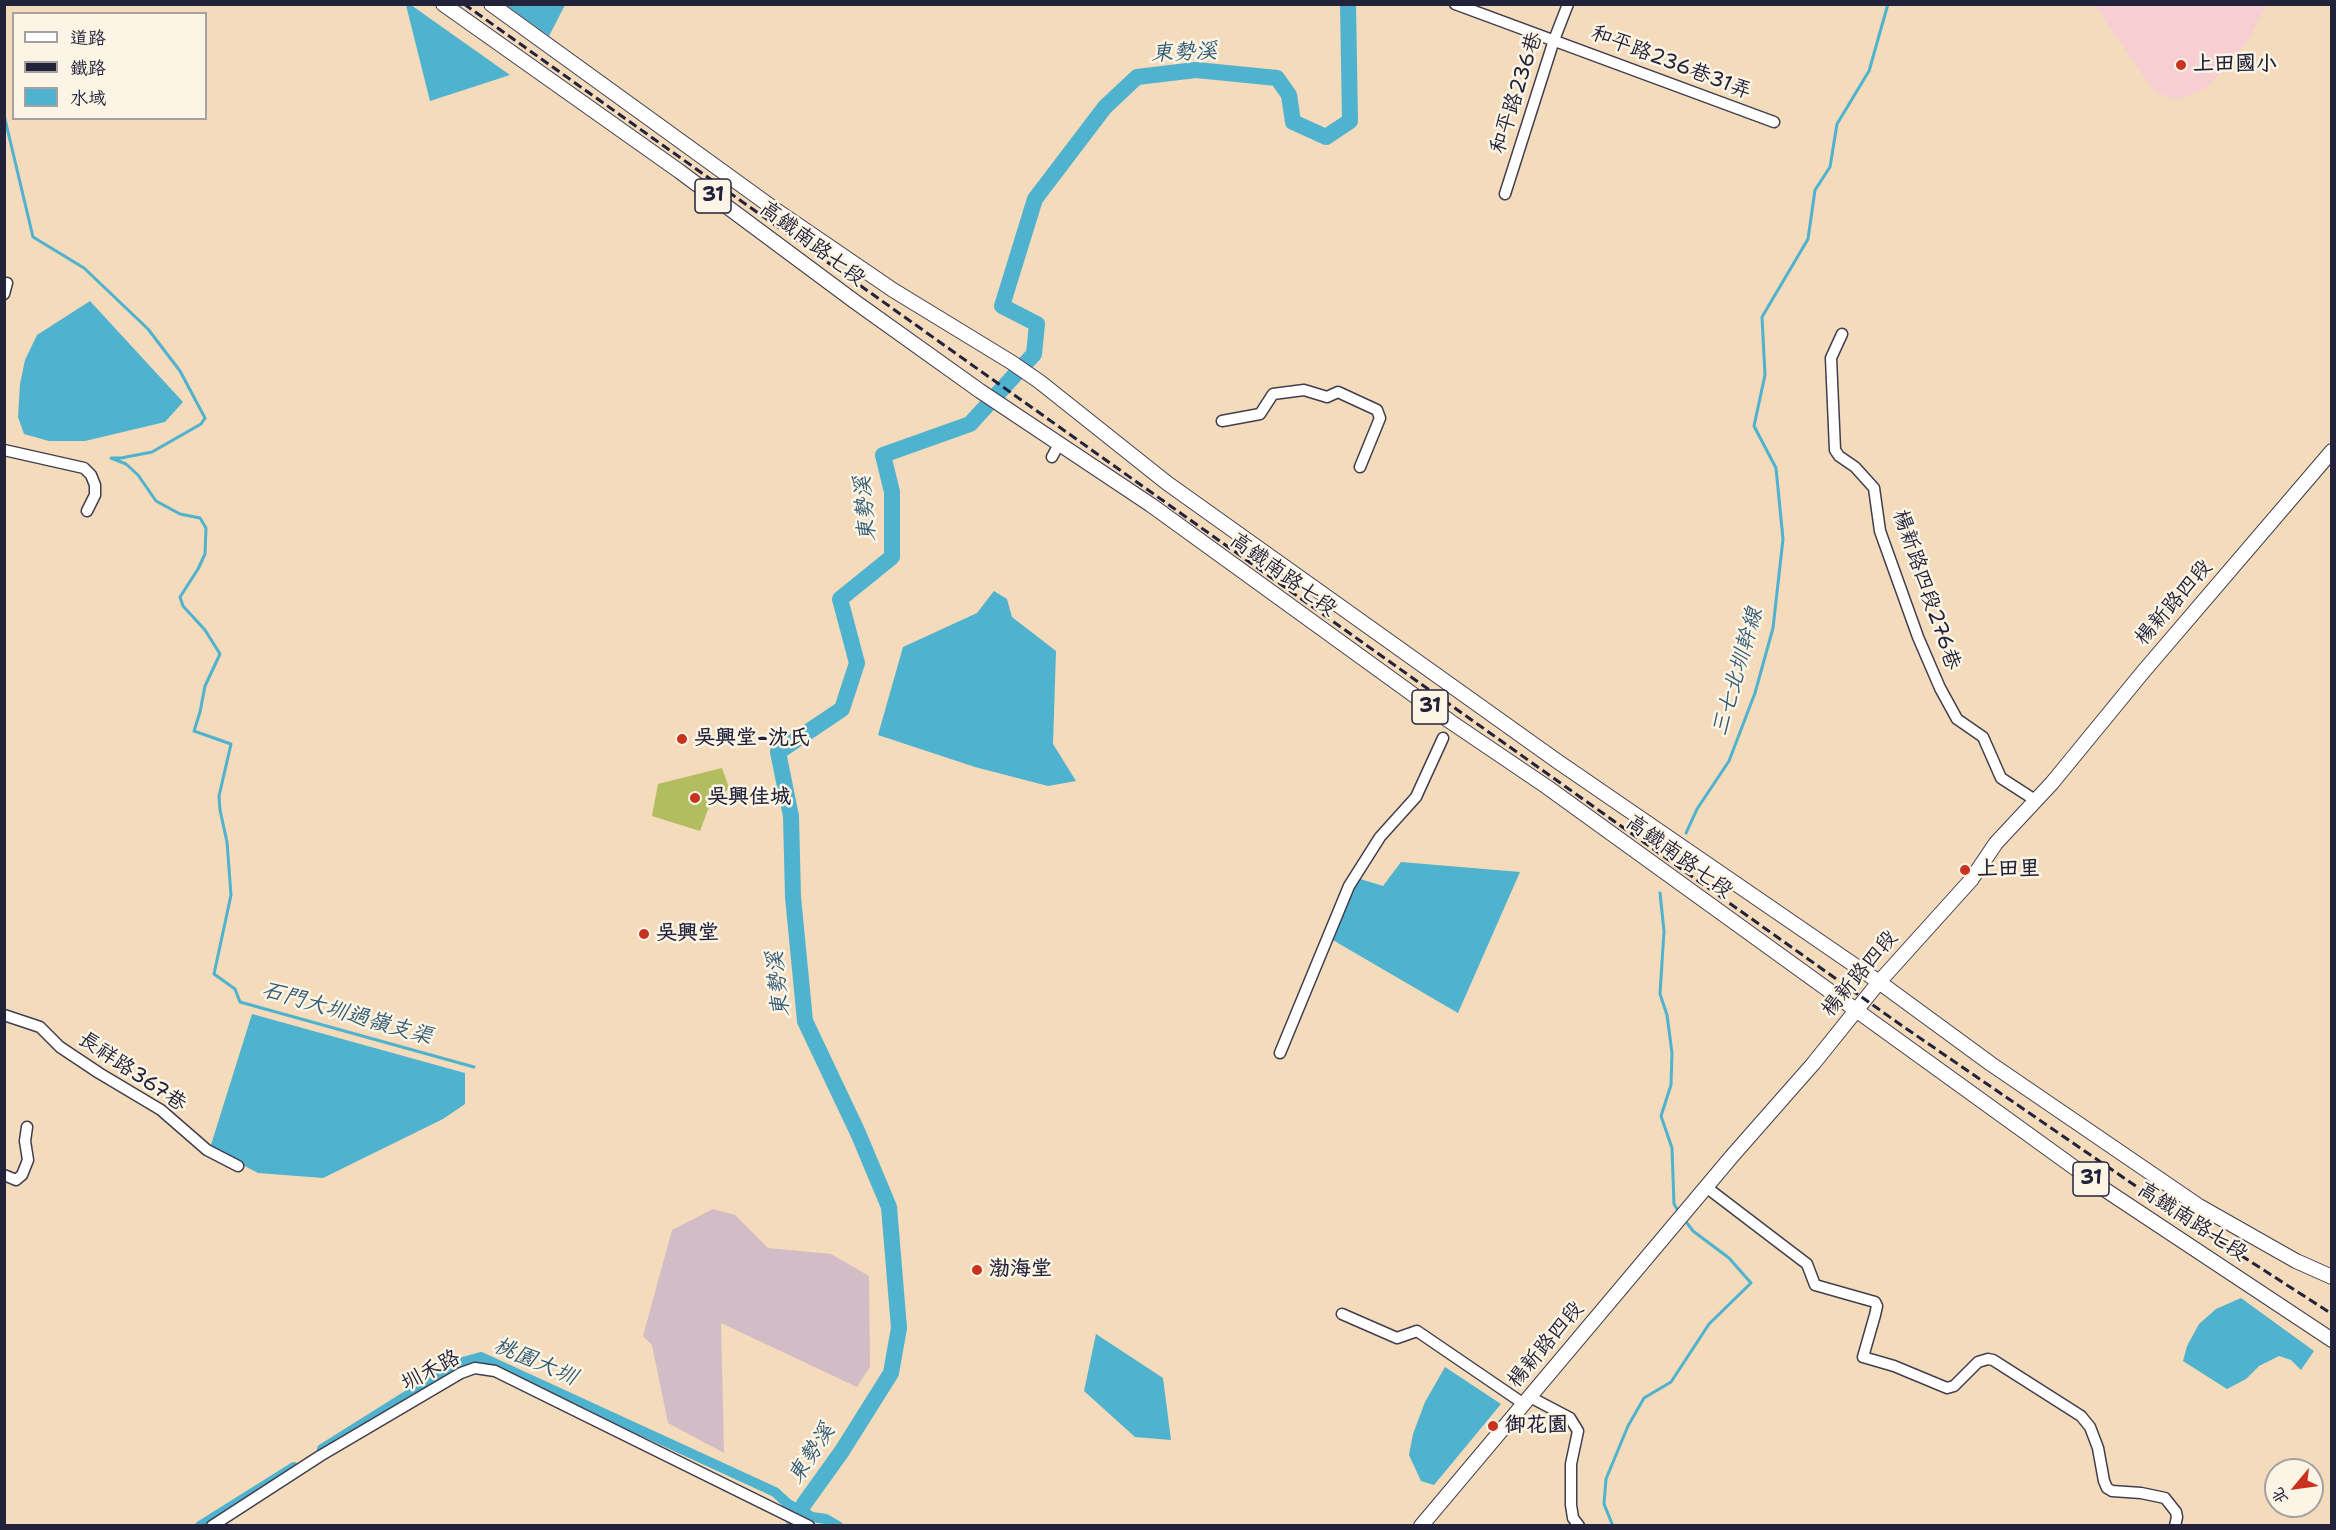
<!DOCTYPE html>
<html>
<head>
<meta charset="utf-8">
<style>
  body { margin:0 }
  #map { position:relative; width:2336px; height:1530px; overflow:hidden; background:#f3dbbc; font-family:"Shantell Sans","LXGW WenKai TC",sans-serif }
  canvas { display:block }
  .frame { position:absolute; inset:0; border:6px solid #22223b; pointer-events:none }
  .legend { position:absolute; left:12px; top:12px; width:195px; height:108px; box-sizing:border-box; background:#fcf5e5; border:2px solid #a5a1a1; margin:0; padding:8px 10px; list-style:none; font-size:18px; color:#22223b }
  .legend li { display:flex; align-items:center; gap:12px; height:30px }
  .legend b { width:30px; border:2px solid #a5a1a1 }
  .north { position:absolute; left:2264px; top:1458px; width:60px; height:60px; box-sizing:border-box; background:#fcf5e5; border:2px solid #a5a1a1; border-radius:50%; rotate:241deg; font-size:16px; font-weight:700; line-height:24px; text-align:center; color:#22223b }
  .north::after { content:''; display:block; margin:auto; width:21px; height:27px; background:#c8321e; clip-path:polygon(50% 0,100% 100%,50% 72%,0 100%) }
</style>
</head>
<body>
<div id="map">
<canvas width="2336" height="1530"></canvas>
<div class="frame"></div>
<ul class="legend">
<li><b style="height:8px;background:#fff"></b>道路</li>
<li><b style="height:8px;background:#22223b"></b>鐵路</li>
<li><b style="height:16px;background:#4fb2ce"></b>水域</li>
</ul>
<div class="north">北</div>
</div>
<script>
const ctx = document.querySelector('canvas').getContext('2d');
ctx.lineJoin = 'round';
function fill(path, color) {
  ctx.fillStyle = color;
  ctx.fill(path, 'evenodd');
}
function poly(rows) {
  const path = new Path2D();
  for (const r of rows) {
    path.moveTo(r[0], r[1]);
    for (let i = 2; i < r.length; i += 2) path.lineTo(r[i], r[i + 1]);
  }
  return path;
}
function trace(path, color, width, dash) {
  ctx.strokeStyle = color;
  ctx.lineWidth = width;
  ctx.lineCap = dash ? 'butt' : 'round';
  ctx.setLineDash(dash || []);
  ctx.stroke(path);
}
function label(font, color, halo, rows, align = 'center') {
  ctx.font = font + ' "Shantell Sans","LXGW WenKai TC",sans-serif';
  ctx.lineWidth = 5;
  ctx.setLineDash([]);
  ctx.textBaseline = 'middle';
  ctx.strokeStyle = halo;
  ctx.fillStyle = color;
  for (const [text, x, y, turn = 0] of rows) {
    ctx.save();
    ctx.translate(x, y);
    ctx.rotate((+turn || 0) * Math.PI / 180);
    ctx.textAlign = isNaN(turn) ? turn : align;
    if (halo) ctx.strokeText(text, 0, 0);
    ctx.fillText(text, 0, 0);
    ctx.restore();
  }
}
fill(poly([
  [2096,4,2267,4,2267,5,2247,42,2207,88,2176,100,2154,91,2095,6]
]), '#f7cfd3');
fill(poly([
  [713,1209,735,1215,768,1248,831,1254,869,1276,870,1367,857,1387,721,1323,724,1453,668,1423,652,1345,643,1336,672,1230]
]), '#d2bdc7');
fill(poly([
  [722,768,729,788,709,807,700,831,652,816,658,784]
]), '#b1bd5f');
fill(poly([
  [406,5,411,5,510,75,430,101],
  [506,5,565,5,549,36],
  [90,301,183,402,165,422,85,441,49,441,24,434,18,417,20,384,25,360,37,335],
  [994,591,1007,599,1012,617,1056,651,1053,744,1076,781,1048,786,975,767,878,735,903,647,977,613],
  [1401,862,1520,872,1458,1013,1331,939,1357,878,1383,886],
  [252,1014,465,1073,465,1104,443,1119,323,1178,258,1173,210,1148],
  [2241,1298,2314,1351,2301,1370,2291,1360,2279,1356,2259,1366,2246,1379,2227,1389,2183,1361,2187,1346,2199,1324,2216,1309],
  [1096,1334,1163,1378,1171,1440,1135,1437,1084,1391],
  [1445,1367,1501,1404,1434,1485,1421,1481,1409,1455,1413,1434,1425,1402]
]), '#4fb2ce');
trace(poly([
  [4,115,33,237,84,268,148,329,180,371,205,418,201,424,152,452,121,458,111,458,126,464,138,475,156,501,180,514,200,518,206,528,205,554,198,569,180,597,183,606,205,630,220,654,205,686,200,712,194,731,231,744,219,796,220,810,227,842,231,895,214,974,235,989,240,1002,474,1067],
  [1686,833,1697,809,1729,761,1755,693,1773,628,1783,539,1776,468,1754,426,1765,375,1762,317,1808,239,1815,190,1830,167,1837,124,1869,71,1888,4],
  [1660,893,1664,931,1660,994,1667,1015,1672,1053,1671,1085,1661,1116,1672,1148,1674,1204,1677,1209],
  [1613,1526,1604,1504,1606,1479,1628,1426,1644,1398,1671,1382,1709,1324,1751,1283,1729,1258,1693,1231,1687,1223]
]), '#4fb2ce', 3);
trace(poly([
  [322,1449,459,1363,481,1357,775,1492,788,1504,812,1517,826,1519,838,1526],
  [200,1526,294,1467]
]), '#4fb2ce', 10);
trace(poly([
  [794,1526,804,1504,842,1451,891,1373,899,1328,889,1207,858,1133,805,1021,793,897,791,816,778,752,842,709,857,663,840,599,892,557,892,492,883,455,970,424,1034,354,1037,324,1002,306,1035,199,1105,107,1137,77,1196,70,1277,78,1289,95,1293,122,1326,137,1350,121,1348,4]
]), '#4fb2ce', 16);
const minor = poly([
  [1455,4,1774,122],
  [1505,194,1554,40,1568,4],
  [4,294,7,283],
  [1842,334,1831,358,1835,450,1839,456,1855,467,1874,488,1880,531,1918,637,1940,688,1957,719,1983,737,2001,778,2035,800],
  [1222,421,1260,414,1273,394,1304,390,1327,397,1338,392,1377,410,1380,418,1360,467],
  [4,450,84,468,91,475,95,485,95,495,87,511],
  [1052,457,1059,444],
  [4,1015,40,1027,60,1047,99,1073,161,1110,207,1150,238,1166],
  [1280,1053,1349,886,1380,837,1416,797,1443,738],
  [4,1175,16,1180,22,1175,28,1160,25,1141,27,1127],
  [1706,1187,1807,1264,1815,1285,1875,1302,1877,1306,1875,1315,1863,1357,1894,1366,1947,1388,1954,1386,1978,1362,1988,1359,1993,1360,2081,1416,2090,1427,2098,1448,2104,1481,2107,1488,2112,1491,2141,1493,2165,1498,2176,1512,2177,1517,2175,1526],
  [1342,1314,1397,1338,1417,1331,1524,1404],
  [1530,1397,1570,1418,1578,1431,1571,1464,1571,1505,1573,1518,1579,1526],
  [212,1526,320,1456,461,1373,475,1368,495,1371,809,1526]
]);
const major = poly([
  [443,4,679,171,854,301,980,391,1151,505,1451,722,1547,787,2104,1189,2332,1340],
  [491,4,773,208,893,290,1011,362,1040,382,1167,483,1557,761,1879,982,1991,1064,2199,1206,2296,1261,2332,1277],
  [1421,1526,1733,1155,1813,1064,1879,982,1971,880,1996,843,2052,783,2143,672,2332,451]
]);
trace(minor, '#413e4e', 13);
trace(major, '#413e4e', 16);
trace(minor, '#fff', 10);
trace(major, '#fff', 14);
trace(poly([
  [464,4,1901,1025,2175,1213,2332,1314]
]), '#22223b', 3, [9, 4.5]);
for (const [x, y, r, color] of [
  [2181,65,6,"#c8321e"],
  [682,739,6,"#c8321e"],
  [695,798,6,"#c8321e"],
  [1965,870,6,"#c8321e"],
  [644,934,6,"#c8321e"],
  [977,1270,6,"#c8321e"],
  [1493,1426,6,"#c8321e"]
]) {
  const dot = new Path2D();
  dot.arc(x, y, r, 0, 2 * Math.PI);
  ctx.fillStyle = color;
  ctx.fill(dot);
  trace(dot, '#fcf5e5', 2);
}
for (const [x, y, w] of [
  [713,196,36],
  [1430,707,36],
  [2091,1179,36]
]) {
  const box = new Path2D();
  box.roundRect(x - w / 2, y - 17, w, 34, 4.5);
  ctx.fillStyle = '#fcf5e5';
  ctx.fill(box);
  trace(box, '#22223b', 1.5);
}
label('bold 20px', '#22223b', null, [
  ["31",713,196],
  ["31",1430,707],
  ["31",2091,1179]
]);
label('21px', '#22223b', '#fcf5e5', [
  ["和平路236巷31弄",1671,63,21],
  ["和平路236巷",1517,93,-72],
  ["高鐵南路七段",812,244,37],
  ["高鐵南路七段",1283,575,36],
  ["楊新路四段276巷",1926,590,71],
  ["楊新路四段",2174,603,-49],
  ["高鐵南路七段",1679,857,36],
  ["楊新路四段",1860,974,-50],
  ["長祥路367巷",132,1072,34],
  ["高鐵南路七段",2192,1222,33],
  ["楊新路四段",1546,1345,-50],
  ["圳禾路",431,1371,-28]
]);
label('bold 21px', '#22223b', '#fcf5e5', [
  ["上田國小",2193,65],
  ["吳興堂-沈氏",694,739],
  ["吳興佳城",707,798],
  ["上田里",1977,870],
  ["吳興堂",656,934],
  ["渤海堂",989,1270],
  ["御花園",1505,1426]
], 'left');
label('italic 22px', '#345c76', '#fcf5e5', [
  ["東勢溪",1184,53,-2],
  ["東勢溪",866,509,-95],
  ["三七北圳幹線",1738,672,-74],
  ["東勢溪",779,984,-96],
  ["石門大圳過嶺支渠",347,1014,16],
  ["桃園大圳",535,1362,23],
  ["東勢溪",812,1454,-57]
]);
</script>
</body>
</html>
